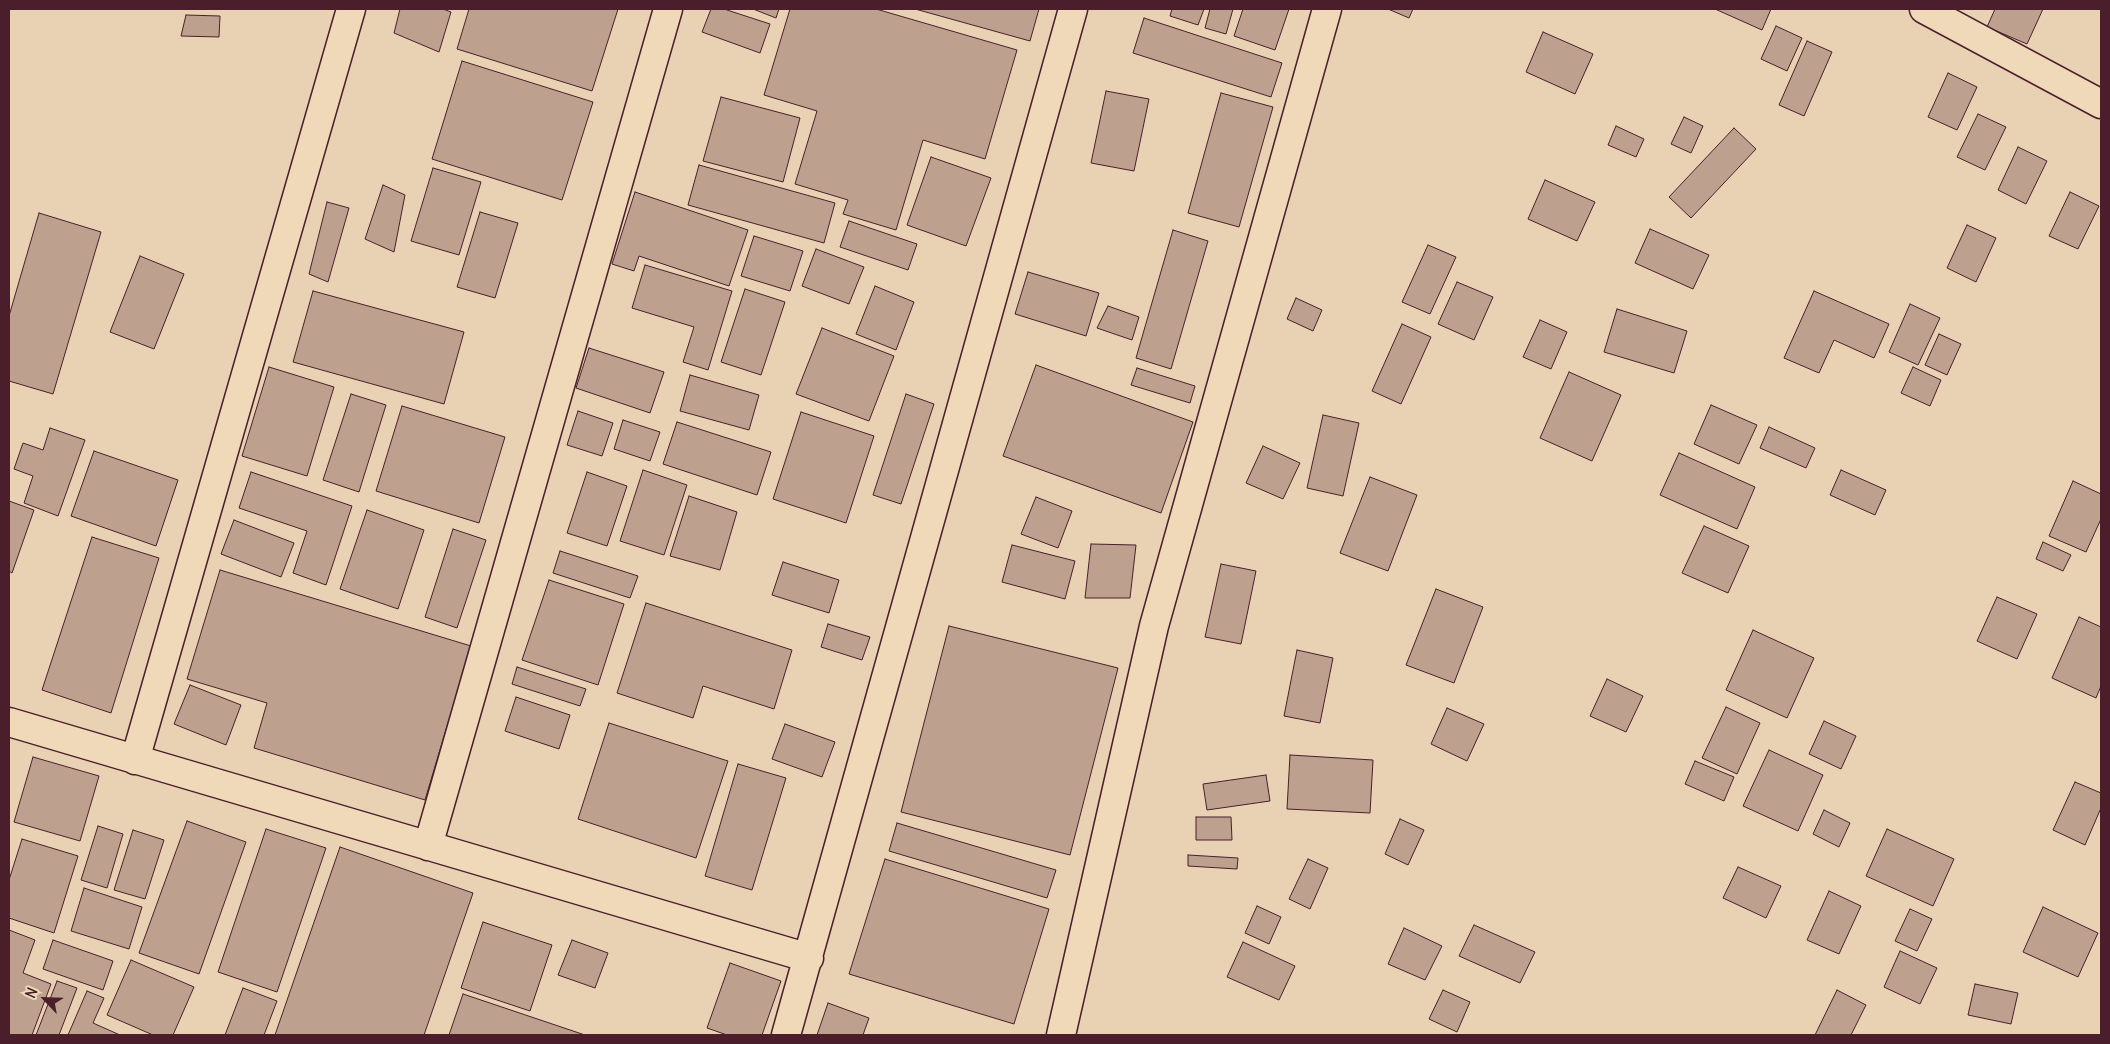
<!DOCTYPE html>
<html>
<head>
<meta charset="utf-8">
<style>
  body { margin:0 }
  #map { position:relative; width:2110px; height:1044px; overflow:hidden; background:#e9d2b3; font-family:Delius,sans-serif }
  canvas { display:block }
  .frame { position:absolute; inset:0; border:10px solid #4a1f2b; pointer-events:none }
  .north { position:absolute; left:20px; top:974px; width:50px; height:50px; -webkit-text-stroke:4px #f0d9b9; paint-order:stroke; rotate:294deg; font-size:14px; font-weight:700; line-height:20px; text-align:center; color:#4a1f2b }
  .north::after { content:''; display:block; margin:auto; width:18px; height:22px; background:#4a1f2b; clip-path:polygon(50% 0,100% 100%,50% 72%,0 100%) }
</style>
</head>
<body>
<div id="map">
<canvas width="2110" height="1044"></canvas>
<div class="frame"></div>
<div class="north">N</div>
</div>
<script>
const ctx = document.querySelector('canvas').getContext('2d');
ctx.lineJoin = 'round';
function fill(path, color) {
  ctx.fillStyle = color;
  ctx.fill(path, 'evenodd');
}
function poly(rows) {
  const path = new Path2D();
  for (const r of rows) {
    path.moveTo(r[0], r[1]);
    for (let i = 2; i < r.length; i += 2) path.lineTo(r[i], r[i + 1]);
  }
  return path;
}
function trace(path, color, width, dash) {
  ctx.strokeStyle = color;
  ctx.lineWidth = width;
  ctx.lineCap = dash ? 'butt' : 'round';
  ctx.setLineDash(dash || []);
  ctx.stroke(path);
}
const building = poly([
  [400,9,443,9,451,12,439,52,394,33,400,9],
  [469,9,618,9,592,91,457,49,469,9],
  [711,9,724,9,770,24,760,53,702,32,711,9],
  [753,9,779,9,776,18,753,9],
  [790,9,876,9,1017,50,985,159,923,140,896,230,843,214,848,200,795,184,817,111,764,95,790,9],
  [915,9,1039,9,1030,41,915,9],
  [1172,9,1204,9,1198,25,1170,16,1172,9],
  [1210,9,1233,9,1226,34,1205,28,1210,9],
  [1243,9,1289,9,1275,50,1234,36,1243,9],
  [1388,9,1413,9,1409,18,1388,9],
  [1715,9,1771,9,1762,30,1715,9],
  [1995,9,2043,9,2027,44,1987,27,1995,9],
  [186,15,220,16,219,37,181,36,186,15],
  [1144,18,1282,63,1271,97,1133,53,1144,18],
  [1776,26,1802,38,1787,71,1761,59,1776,26],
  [1543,32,1593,54,1575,94,1526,72,1543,32],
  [1807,41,1832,52,1804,116,1779,105,1807,41],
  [462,61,593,102,562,200,432,159,462,61],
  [1948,73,1977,87,1957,130,1928,117,1948,73],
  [1106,91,1149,99,1134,171,1091,163,1106,91],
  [1221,93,1273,107,1239,227,1188,213,1221,93],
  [721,97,800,118,783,182,703,161,721,97],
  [1978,114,2006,127,1985,170,1957,157,1978,114],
  [1684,117,1703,126,1691,153,1671,144,1684,117],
  [1616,126,1644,139,1636,157,1608,145,1616,126],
  [1734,128,1756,149,1691,218,1669,197,1734,128],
  [2018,147,2047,161,2026,204,1998,190,2018,147],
  [931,157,991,178,966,246,907,225,931,157],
  [699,165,835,203,824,243,688,205,699,165],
  [433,168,481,182,459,255,411,241,433,168],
  [1545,180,1595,202,1577,241,1528,219,1545,180],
  [383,185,405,195,394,252,365,239,383,185],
  [635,192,748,230,729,286,639,256,634,271,612,264,635,192],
  [2070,192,2099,206,2078,249,2049,236,2070,192],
  [327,202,349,208,328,282,309,274,327,202],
  [480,212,518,223,495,298,457,287,480,212],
  [39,213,101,232,53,394,9,381,9,316,39,213],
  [849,221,917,244,908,270,840,247,849,221],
  [1967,225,1996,238,1976,282,1947,268,1967,225],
  [1650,229,1709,255,1693,289,1635,263,1650,229],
  [1173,230,1208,241,1171,369,1136,358,1173,230],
  [754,236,803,251,790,291,741,276,754,236],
  [1428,245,1456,257,1430,314,1402,302,1428,245],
  [816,249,864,267,849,304,802,286,816,249],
  [140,256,184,274,154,349,110,332,140,256],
  [645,265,732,291,708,370,683,362,694,327,632,308,645,265],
  [1028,272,1099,293,1086,336,1015,314,1028,272],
  [1457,282,1493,297,1474,340,1438,324,1457,282],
  [875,286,914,302,896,350,856,334,875,286],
  [745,289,785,302,761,375,721,362,745,289],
  [313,291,464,332,444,404,293,362,313,291],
  [1814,291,1889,324,1874,358,1834,340,1819,373,1784,358,1814,291],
  [1296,298,1322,310,1313,331,1287,319,1296,298],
  [1910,304,1940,318,1918,365,1889,352,1910,304],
  [1108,306,1139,317,1132,340,1097,328,1108,306],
  [1617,309,1687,331,1674,373,1604,352,1617,309],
  [1540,320,1567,332,1551,369,1523,357,1540,320],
  [1402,324,1431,337,1401,404,1372,391,1402,324],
  [822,328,894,356,869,421,796,394,822,328],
  [1939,334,1961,344,1947,375,1925,365,1939,334],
  [589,348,664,372,650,413,576,388,589,348],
  [1036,365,1193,422,1161,513,1003,456,1036,365],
  [269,367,334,387,307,476,242,456,269,367],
  [1913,367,1941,380,1930,406,1901,393,1913,367],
  [1137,368,1195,386,1190,403,1131,385,1137,368],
  [1569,372,1621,395,1592,461,1540,438,1569,372],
  [690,375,759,395,749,430,680,411,690,375],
  [351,394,386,405,359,492,323,480,351,394],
  [906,394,934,404,901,504,873,495,906,394],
  [1711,405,1757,425,1739,464,1694,444,1711,405],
  [402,406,505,437,479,523,376,491,402,406],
  [578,411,613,423,602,456,567,445,578,411],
  [801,412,874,436,846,523,773,499,801,412],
  [1323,415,1359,423,1343,496,1307,488,1323,415],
  [623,420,660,432,650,461,614,449,623,420],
  [677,422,771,452,757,495,663,464,677,422],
  [1769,427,1815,448,1806,468,1760,448,1769,427],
  [50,428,85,440,58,516,24,503,33,476,14,469,23,443,43,450,50,428],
  [1263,446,1300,463,1283,499,1246,483,1263,446],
  [94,451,178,480,156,546,71,516,94,451],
  [1679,453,1755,487,1737,529,1660,495,1679,453],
  [643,470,687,485,664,555,620,541,643,470],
  [1841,470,1886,490,1875,515,1830,495,1841,470],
  [251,472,352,506,326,585,293,573,307,531,239,508,251,472],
  [587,472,627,486,607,546,567,533,587,472],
  [1370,477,1417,495,1388,571,1340,553,1370,477],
  [2073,481,2101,494,2101,519,2086,552,2049,536,2073,481],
  [689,496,737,512,720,570,670,556,689,496],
  [1036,497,1072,511,1058,548,1021,534,1036,497],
  [9,501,34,510,12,573,9,571,9,501],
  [367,510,424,530,398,609,340,589,367,510],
  [234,520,294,543,281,577,221,554,234,520],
  [1704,526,1749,546,1728,593,1682,573,1704,526],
  [453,529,486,540,457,628,425,617,453,529],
  [92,537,159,558,111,713,42,690,92,537],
  [2043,542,2071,555,2063,571,2036,559,2043,542],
  [1091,544,1136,545,1130,598,1085,598,1091,544],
  [1012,545,1075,561,1065,599,1002,582,1012,545],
  [560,551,638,576,630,598,553,573,560,551],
  [783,562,839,580,829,613,772,595,783,562],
  [1221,564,1256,571,1241,644,1205,637,1221,564],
  [220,570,471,646,425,800,254,748,267,703,187,679,220,570],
  [549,580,624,604,598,685,522,660,549,580],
  [1436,589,1483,607,1454,683,1406,665,1436,589],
  [1997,597,2037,614,2017,659,1977,641,1997,597],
  [646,603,792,650,774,709,703,686,693,718,617,693,646,603],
  [2079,617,2101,627,2101,686,2096,698,2052,678,2079,617],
  [828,624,870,637,862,660,821,647,828,624],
  [949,626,1118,668,1070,855,901,812,949,626],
  [1753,630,1814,658,1787,718,1726,690,1753,630],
  [1297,650,1333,658,1320,723,1284,716,1297,650],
  [517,667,586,689,580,706,512,684,517,667],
  [1607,679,1643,696,1626,732,1590,716,1607,679],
  [190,685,241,705,226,745,174,724,190,685],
  [516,697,570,715,559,749,505,731,516,697],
  [1726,707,1760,723,1737,774,1702,758,1726,707],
  [1447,708,1484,724,1467,761,1431,744,1447,708],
  [1824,721,1856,736,1841,769,1809,754,1824,721],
  [609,723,728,761,696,858,578,819,609,723],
  [785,724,835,742,822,777,772,759,785,724],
  [1769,750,1823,775,1798,831,1743,806,1769,750],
  [1290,755,1373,760,1370,813,1287,809,1290,755],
  [33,757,99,776,80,841,14,822,33,757],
  [1695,761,1734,777,1724,801,1685,784,1695,761],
  [738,764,786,778,752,890,705,876,738,764],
  [1266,775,1270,801,1207,810,1203,784,1266,775],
  [2075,782,2101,793,2101,808,2085,845,2053,830,2075,782],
  [1824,810,1850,823,1839,847,1813,834,1824,810],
  [1196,817,1231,817,1232,840,1196,840,1196,817],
  [1400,819,1424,830,1408,865,1385,854,1400,819],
  [187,821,246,842,199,974,139,953,187,821],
  [897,823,1056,870,1047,898,889,851,897,823],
  [98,826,123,834,107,888,81,880,98,826],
  [266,829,326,848,277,992,218,972,266,829],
  [1887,829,1954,859,1933,906,1866,876,1887,829],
  [133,830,164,840,145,899,114,890,133,830],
  [22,839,78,856,54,933,9,918,9,880,22,839],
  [340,847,473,893,424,1035,275,1035,340,847],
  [1188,855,1238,858,1237,869,1188,866,1188,855],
  [885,859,1049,909,1014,1024,849,974,885,859],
  [1308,859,1328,868,1310,909,1289,899,1308,859],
  [1738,867,1781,886,1766,918,1723,898,1738,867],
  [84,888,142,907,129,949,71,931,84,888],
  [1829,891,1861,906,1839,954,1807,940,1829,891],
  [1257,906,1281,917,1269,944,1245,933,1257,906],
  [2043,907,2098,933,2078,977,2023,952,2043,907],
  [1910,909,1932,919,1917,951,1895,941,1910,909],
  [483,922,552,945,530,1011,461,988,483,922],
  [1474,925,1535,952,1520,983,1459,956,1474,925],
  [1404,928,1442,946,1425,980,1388,964,1404,928],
  [9,930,35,940,23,973,51,984,32,1035,9,1035,9,930],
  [53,940,113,961,103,990,43,969,53,940],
  [572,940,608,953,595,988,558,975,572,940],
  [1243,942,1295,966,1279,1000,1227,977,1243,942],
  [1900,951,1937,968,1920,1004,1884,987,1900,951],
  [131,960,194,987,173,1035,153,1035,107,1015,131,960],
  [730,963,781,981,762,1035,727,1035,707,1028,730,963],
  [57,981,77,988,59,1035,36,1035,57,981],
  [1975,984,2018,993,2011,1024,1968,1015,1975,984],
  [243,988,277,1001,264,1035,225,1035,243,988],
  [1443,990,1470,1002,1457,1032,1429,1019,1443,990],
  [1837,990,1866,1005,1851,1035,1815,1035,1837,990],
  [87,991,104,998,93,1023,120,1035,68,1035,87,991],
  [463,994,585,1035,449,1035,463,994],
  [828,1003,869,1018,863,1035,817,1035,828,1003]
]);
fill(building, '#bda08d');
trace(building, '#4a1f2b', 1);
const minor = poly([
  [1924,9,2101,104],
  [9,722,809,958],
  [135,760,351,9],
  [428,846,668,9],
  [786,1035,1073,9],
  [1061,1035,1154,626,1327,9]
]);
trace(minor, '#4a1f2b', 31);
trace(minor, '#f0d9b9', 28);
</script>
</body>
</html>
